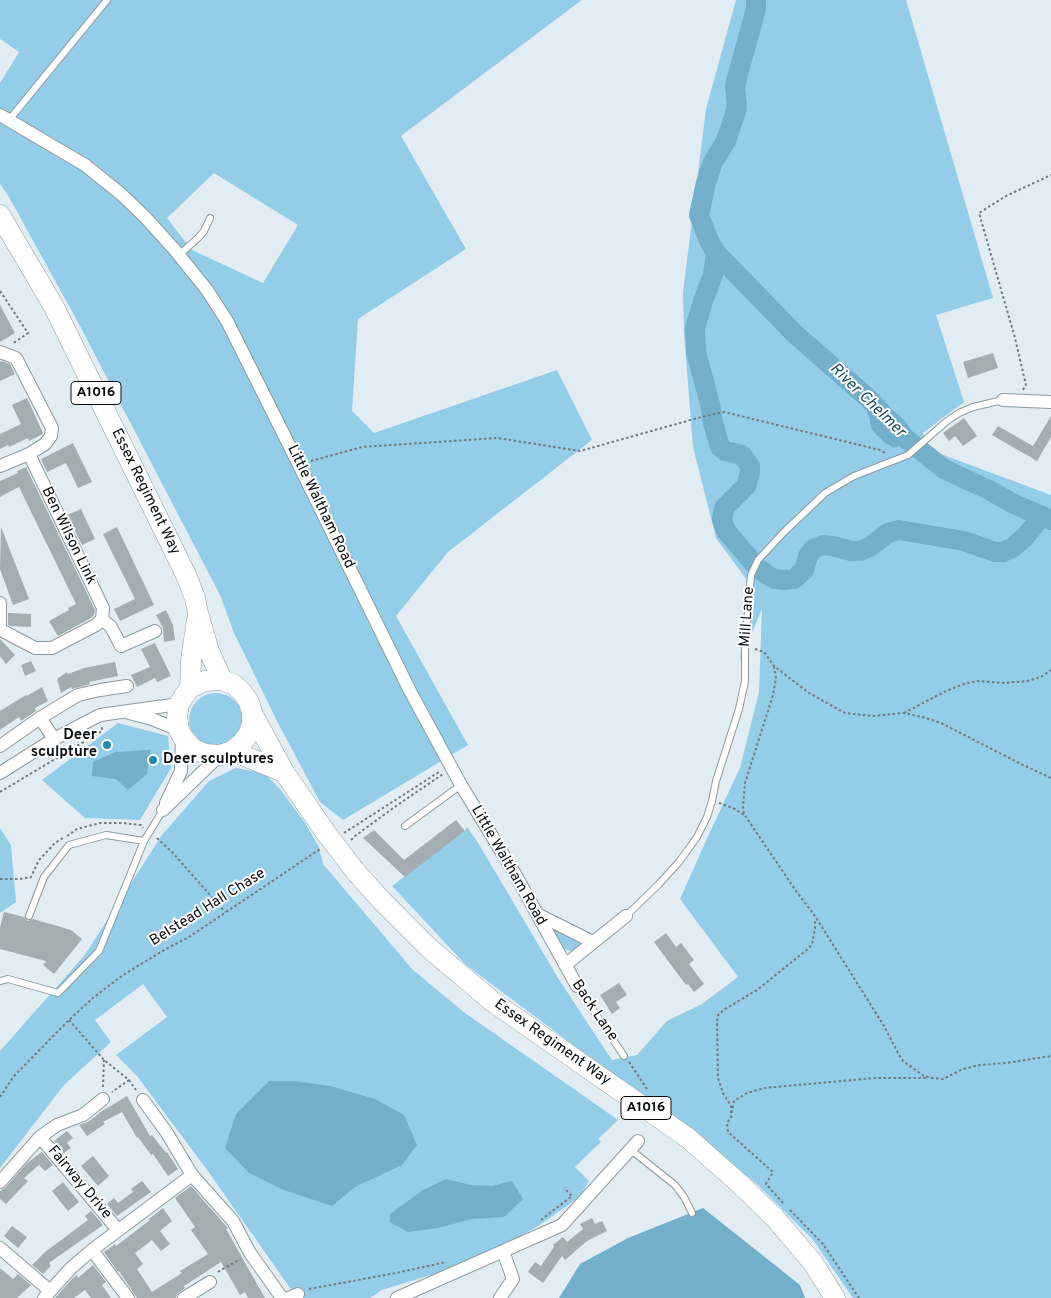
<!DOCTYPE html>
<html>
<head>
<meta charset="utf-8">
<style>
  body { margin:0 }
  canvas { display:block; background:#e2edf3 }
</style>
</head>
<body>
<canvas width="1051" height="1298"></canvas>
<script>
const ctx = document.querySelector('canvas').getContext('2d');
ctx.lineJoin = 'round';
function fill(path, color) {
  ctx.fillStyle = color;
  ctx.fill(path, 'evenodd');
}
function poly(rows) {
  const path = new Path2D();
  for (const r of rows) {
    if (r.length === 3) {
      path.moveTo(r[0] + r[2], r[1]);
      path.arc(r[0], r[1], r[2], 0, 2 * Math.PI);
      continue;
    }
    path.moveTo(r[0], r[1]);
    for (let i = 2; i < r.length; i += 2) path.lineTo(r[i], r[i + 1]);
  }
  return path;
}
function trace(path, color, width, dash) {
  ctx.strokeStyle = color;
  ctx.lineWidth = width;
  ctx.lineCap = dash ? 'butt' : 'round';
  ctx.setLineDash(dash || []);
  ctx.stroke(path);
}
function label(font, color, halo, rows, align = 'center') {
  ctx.font = font + ' Overpass,sans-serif';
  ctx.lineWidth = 4;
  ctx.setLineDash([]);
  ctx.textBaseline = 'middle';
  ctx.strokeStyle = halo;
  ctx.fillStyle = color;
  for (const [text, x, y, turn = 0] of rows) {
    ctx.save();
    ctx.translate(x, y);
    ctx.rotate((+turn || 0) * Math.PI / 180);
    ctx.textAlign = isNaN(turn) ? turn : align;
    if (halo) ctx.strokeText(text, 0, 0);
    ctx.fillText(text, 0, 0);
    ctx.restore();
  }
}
fill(poly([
  [0,0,582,0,401,136,466,249,358,319,352,411,374,433,557,370,592,440,448,552,396,616,468,745,343,820,320,802,278,723,234,633,220,595,80,326,9,197,0,184,0,83,19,52,0,39],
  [214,173,298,225,263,283,192,250,167,218],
  [736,0,906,0,993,298,936,315,964,402,923,433,930,450,1051,495,1051,1298,853,1298,813,1240,758,1185,690,1129,647,1100,466,965,392,886,465,831,467,827,477,841,558,978,612,1060,637,1055,667,1021,702,1004,738,977,680,899,709,834,740,768,759,692,762,609,740,661,747,580,716,538,693,447,684,333,683,292,706,109],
  [216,720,27],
  [118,723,168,736,171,768,140,820,85,818,42,780],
  [236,768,264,773,280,789,305,823,319,847,323,864,413,970,465,1013,594,1103,618,1120,598,1139,601,1142,575,1167,589,1181,580,1196,574,1201,541,1224,508,1244,468,1262,434,1274,382,1290,370,1298,297,1298,205,1167,137,1076,116,1055,167,1017,143,984,95,1020,111,1042,64,1085,0,1168,0,1051,84,956,162,835,209,781],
  [0,828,11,845,16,902,0,913],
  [550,926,580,942,581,944,571,951,564,949]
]), '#94cde8');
fill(poly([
  [872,397,883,409,897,414,906,422,912,432,907,439,901,445,894,448,884,442,872,430,870,424,870,419,865,407],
  [151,750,147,774,128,790,116,779,92,776,93,762,115,752],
  [269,1081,294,1081,330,1086,375,1099,404,1115,417,1145,402,1165,355,1187,332,1206,281,1189,249,1173,225,1148,236,1114],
  [446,1179,471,1185,492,1186,512,1181,523,1199,504,1217,472,1219,438,1228,408,1232,390,1222,390,1214,423,1190],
  [703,1208,800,1285,805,1298,559,1298,580,1264,628,1238]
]), '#73afcb');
trace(poly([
  [756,0,756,9,735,85,737,108,726,141,713,162,706,183,699,215,709,241,716,253,795,334,869,399,905,438,944,469,989,490,1014,504,1051,520],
  [716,253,713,275,703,301,695,328,696,352,710,404,713,423,720,447,725,451,742,455,750,466,750,473,746,486,724,508,722,519,726,531,757,567,767,575,775,579,783,580,794,579,804,570,808,556,813,549,823,545,833,546,851,551,861,551,871,546,888,533,899,530,964,541,995,552,1003,552,1012,548,1025,537,1042,516]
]), '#73afcb', 20);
fill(poly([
  [0,305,15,333,0,342],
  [993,353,998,368,968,378,963,362],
  [2,361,10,364,15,374,0,381,0,362],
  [27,398,43,433,41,435,29,441,28,438,9,447,8,445,0,449,0,434,21,424,12,405],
  [1051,416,1051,437,1037,461,992,435,998,426,1033,446],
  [964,418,977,436,963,446,955,436,949,441,943,433],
  [73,443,92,482,78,488,66,463,47,472,41,459],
  [26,467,95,610,94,615,91,618,58,636,49,621,69,610,68,608,76,604,19,487,0,497,0,481,18,473,17,471],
  [81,509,95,539,82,545,67,515],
  [1,527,29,599,13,605,0,569],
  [117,527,154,605,120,621,114,609,135,599,103,534],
  [166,610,173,625,175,640,164,642,163,628,156,615],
  [8,613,31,614,31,627,10,626,8,625],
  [0,639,15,655,6,664,0,656],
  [155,643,171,676,157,682,155,678,137,687,131,675,150,667,141,649],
  [31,661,36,671,25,676,21,665],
  [115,662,118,676,89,682,90,684,72,689,71,687,61,693,57,679,67,672,68,674,84,668],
  [42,687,48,701,35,708,36,711,21,721,19,717,0,730,0,711,26,695,27,696],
  [456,820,465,831,405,877,363,838,374,830,404,860],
  [4,912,24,917,28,921,33,919,71,930,82,939,54,974,43,965,46,961,0,949,0,927],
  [666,933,676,947,681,943,694,960,689,964,704,984,694,992,688,984,686,985,654,942],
  [619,983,627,995,616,1002,620,1008,612,1014,600,995],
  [127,1096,150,1136,152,1135,166,1153,167,1152,178,1169,168,1176,153,1154,151,1155,138,1137,137,1138,122,1112,103,1122,105,1124,87,1136,79,1125,88,1122,102,1111],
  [67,1131,73,1138,67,1143,71,1148,64,1153,54,1141],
  [42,1152,53,1165,45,1171,39,1165,24,1178,28,1181,6,1204,0,1199,0,1191,6,1187,27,1163],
  [93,1156,109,1176,98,1186,81,1166],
  [142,1181,151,1192,117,1216,107,1204,114,1198,118,1203,133,1192,131,1189],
  [63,1182,79,1202,68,1211,52,1191],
  [191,1186,226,1226,228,1228,226,1229,265,1298,248,1298,245,1292,240,1295,221,1262,184,1286,185,1288,177,1294,176,1298,137,1298,119,1271,118,1272,104,1252,115,1244,116,1246,150,1220,149,1219,163,1208,172,1221,160,1231,170,1244,161,1251,152,1240,135,1253,143,1264,137,1269,152,1292,182,1273,180,1271,208,1254,191,1230,195,1227,175,1198],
  [91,1211,103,1225,49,1263,51,1266,43,1274,32,1265,45,1252,88,1220,85,1216],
  [592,1218,595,1224,602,1221,607,1231,587,1241,565,1260,562,1256,543,1283,528,1272,535,1262,541,1266,554,1247,553,1245,563,1237,567,1242,583,1229,580,1224],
  [12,1226,27,1237,18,1248,4,1236],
  [93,1265,106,1282,102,1285,111,1298,91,1298,85,1290,74,1298,55,1298,73,1278,77,1275,78,1278],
  [0,1268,13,1279,18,1274,31,1285,17,1298,0,1298]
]), '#a3aeb3');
const lane = poly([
  [9,120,107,0],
  [179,255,199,237,204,231,210,218],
  [405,826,461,785],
  [29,916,44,877,69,845,106,835,144,841],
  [626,916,658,885,679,862,697,837,707,817,712,801,716,781,739,709,745,681,745,647,751,575,758,560,783,533,825,493,854,476,908,455,947,421,959,413,973,407,1003,400],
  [0,981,8,979,58,993,99,951,144,841,163,810],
  [577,986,624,1056],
  [631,1150,675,1185,684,1197,692,1213]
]);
const street = poly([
  [0,115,85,165,121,194,145,217,174,249,207,290,227,321,299,465,410,691,461,785,515,874,577,986],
  [0,352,16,358,52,428,51,436,45,444,29,454,0,466],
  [1003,400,1051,402],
  [0,603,0,630],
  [102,619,111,627,121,646,155,631],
  [1,630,35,648,52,648,96,625,102,619,103,608,29,454],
  [129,713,152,719,179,730],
  [40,718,54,739],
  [0,746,40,718,78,695,100,690,127,686],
  [0,773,54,739,100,715,179,704],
  [166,803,181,771,182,736],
  [163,810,220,755],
  [537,914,593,942],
  [565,965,626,916],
  [143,1100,167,1133,192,1175,233,1221,250,1253,282,1298],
  [40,1137,118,1230],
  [0,1182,40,1137,57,1125,83,1115,103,1099],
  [0,1248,49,1290],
  [92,1250,128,1298],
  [44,1298,71,1268,92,1250,192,1175],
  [184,1298,210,1282],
  [289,1298,298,1294],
  [397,1298,562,1225,638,1141],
  [500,1298,513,1279,503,1251]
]);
const primary = poly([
  [0,215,54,307,186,575,195,598,198,613,209,651,222,680],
  [190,688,191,660,197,620],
  [252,713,252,724,248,735,241,744,232,751,220,755,205,754,192,748,182,736,179,730,177,717,179,704,184,696,190,688,205,681,222,680,233,684,242,692,249,702,252,713,284,772,326,833,355,871,381,900,429,948,493,1002,688,1138,740,1184,775,1218,813,1263,835,1298],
  [232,751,284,772]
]);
trace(lane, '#8f9a9f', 8);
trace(street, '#8f9a9f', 14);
trace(primary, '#8f9a9f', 21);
trace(poly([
  [0,291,28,333,12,344],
  [1023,390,1026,385,1015,338,979,213,1006,196,1051,175],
  [311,461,362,447,497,438,580,451,705,416,724,412,880,450,887,454],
  [755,649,764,652,774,666,809,693,845,713,872,716,904,713,922,717,941,723,1019,763,1051,778],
  [774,666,776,678,773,695,745,783,743,807,744,814,796,891,815,916,884,1026,898,1053,903,1061,924,1076,932,1078,943,1079,963,1069,980,1065,1006,1063,1051,1056],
  [904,713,946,691,964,684,977,681,1004,683,1027,681,1041,677,1051,670],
  [0,792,102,731,102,727],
  [719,803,735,809,744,815],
  [344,833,439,772],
  [67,836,77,829,100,823,123,823,141,825,143,828],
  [157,838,172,852,225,912],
  [351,840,355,836,396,806,443,774],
  [0,879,20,879,31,877,39,860,55,843,63,838],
  [69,1020,104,1060,129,1080,112,1092],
  [629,1062,647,1089],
  [129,1080,136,1090],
  [103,1087,104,1060],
  [0,1097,14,1076,69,1020,94,997,123,975,164,950,189,937,320,849],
  [731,1113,731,1106,723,1093,718,1078,717,1022,718,1015,725,1009,757,990,809,948,812,944,815,928,815,919],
  [783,1203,766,1184,773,1172,728,1132,727,1123,731,1117,734,1101,747,1093,764,1088,875,1078,927,1078],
  [790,1210,823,1244,859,1298],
  [541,1220,572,1196,564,1188],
  [218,1272,240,1259],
  [309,1289,396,1273,446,1262]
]), '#727a7e', 2, [2.5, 2.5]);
trace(lane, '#fff', 6);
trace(street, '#fff', 12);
trace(primary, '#fff', 20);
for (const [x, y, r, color] of [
  [107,745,5,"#218ab2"],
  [153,760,5,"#218ab2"]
]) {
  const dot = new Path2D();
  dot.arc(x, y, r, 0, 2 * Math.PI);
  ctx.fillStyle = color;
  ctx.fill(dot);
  trace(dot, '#fff', 2);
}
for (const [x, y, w] of [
  [96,393,50],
  [646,1108,50]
]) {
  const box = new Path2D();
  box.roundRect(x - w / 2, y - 11.5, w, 23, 4);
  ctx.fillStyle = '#fff';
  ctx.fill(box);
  trace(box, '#080c0e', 1);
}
label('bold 14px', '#080c0e', null, [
  ["A1016",96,393],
  ["A1016",646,1108]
]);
label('15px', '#080c0e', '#fff', [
  ["Essex Regiment Way",145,492,64],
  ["Little Waltham Road",320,507,64],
  ["Ben Wilson Link",68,536,64],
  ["Mill Lane",748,617,-86],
  ["Little Waltham Road",508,866,60],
  ["Belstead Hall Chase",208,908,-32],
  ["Back Lane",594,1011,56],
  ["Essex Regiment Way",552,1043,35],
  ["Fairway Drive",79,1183,50]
]);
label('bold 15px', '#080c0e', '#fff', [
  ["Deer",97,736],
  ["sculpture",97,753],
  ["Deer sculptures",163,760,"left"]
], 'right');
label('italic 16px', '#1d4e63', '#fff', [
  ["River Chelmer",867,401,44]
]);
</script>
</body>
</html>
